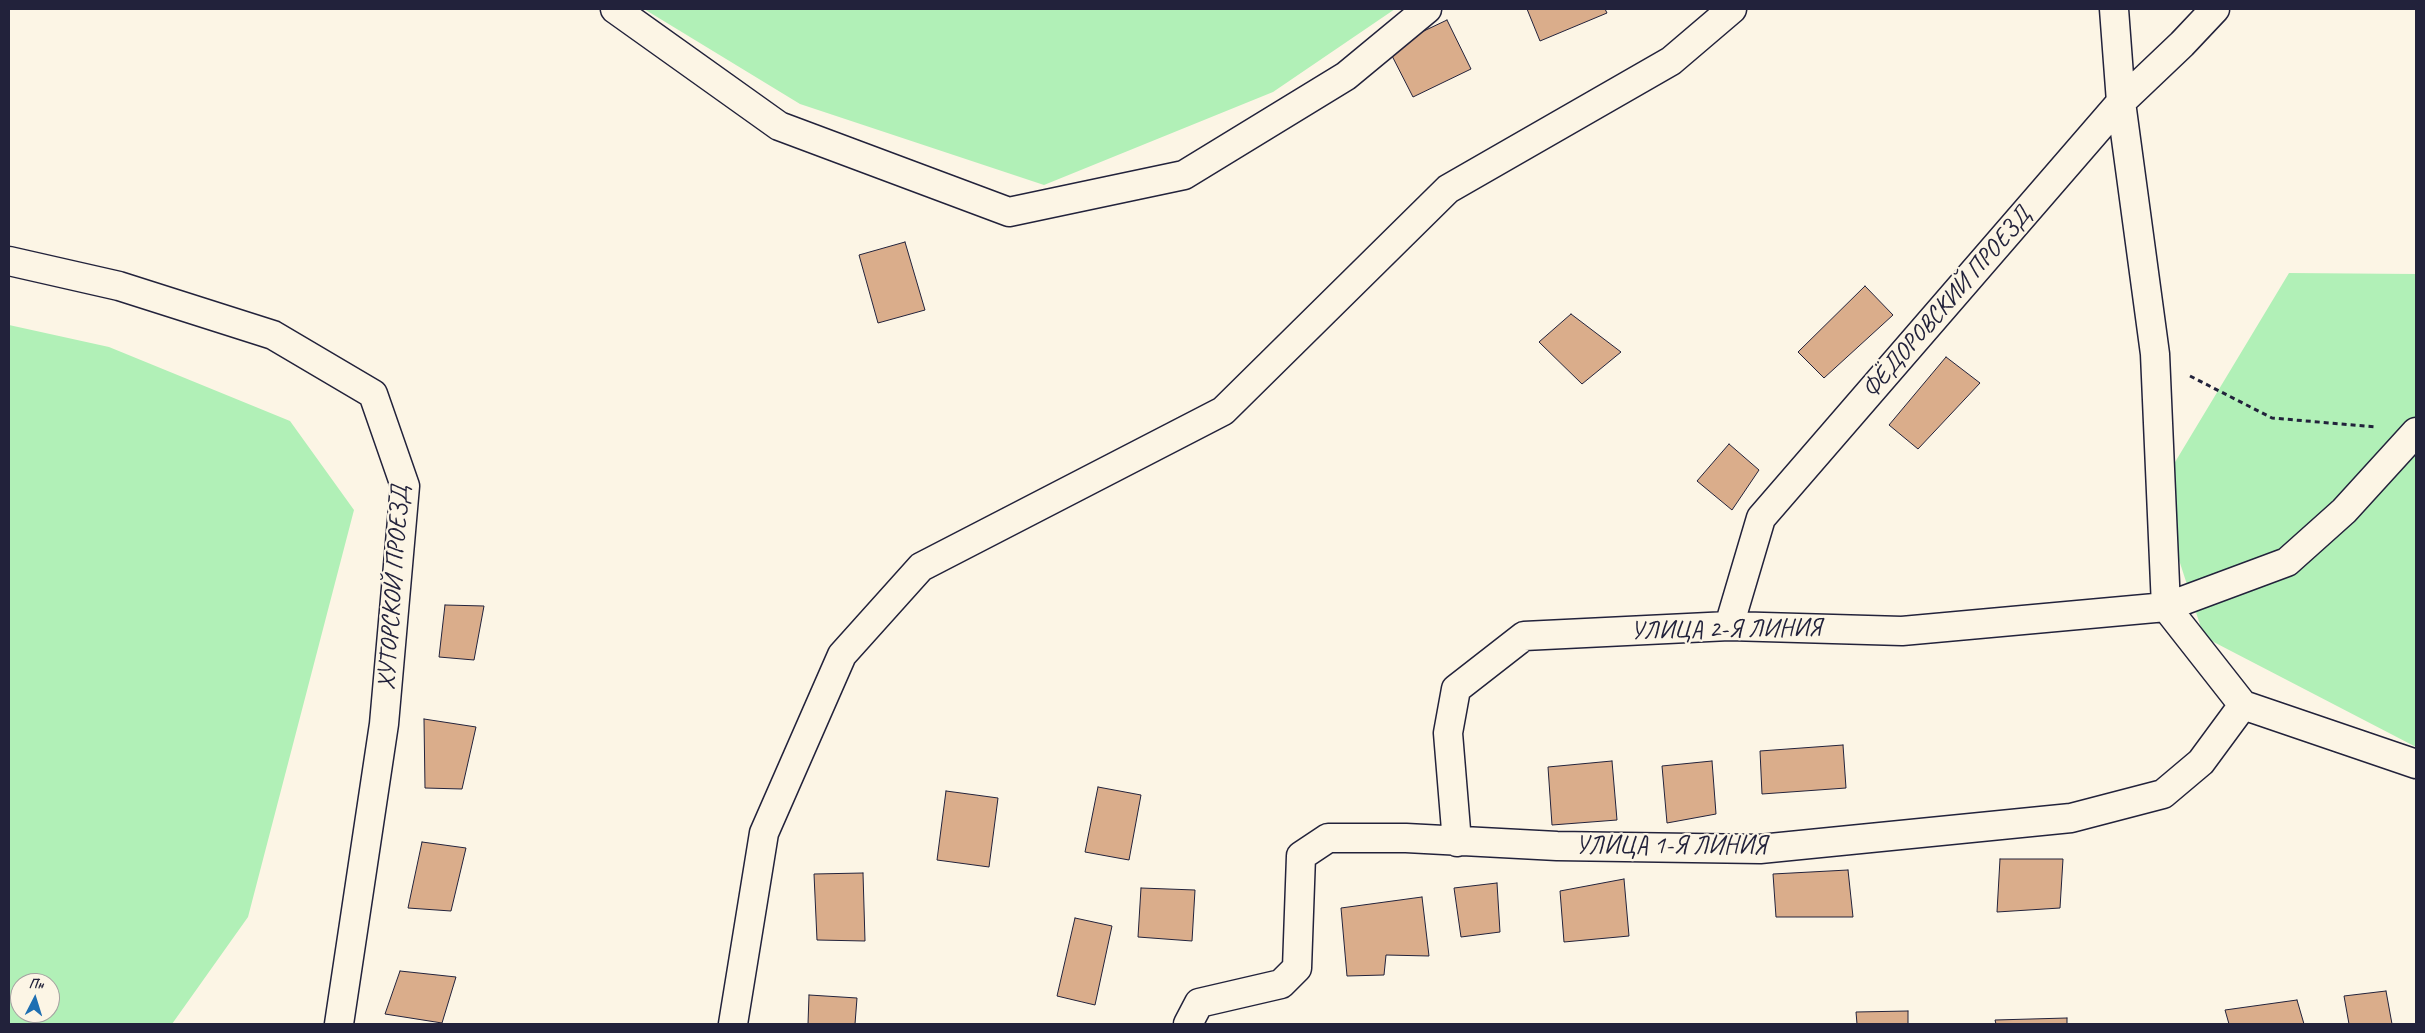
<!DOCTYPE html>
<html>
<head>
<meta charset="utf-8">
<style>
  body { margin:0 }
  #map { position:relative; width:2425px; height:1033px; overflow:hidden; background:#fcf5e5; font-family:Caveat,sans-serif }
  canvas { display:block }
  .frame { position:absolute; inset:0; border:10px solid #22223b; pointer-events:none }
  .north { position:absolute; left:10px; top:973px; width:50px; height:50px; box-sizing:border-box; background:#fcf5e5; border:1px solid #a5a1a1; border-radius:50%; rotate:5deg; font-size:14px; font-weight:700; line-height:20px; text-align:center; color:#22223b }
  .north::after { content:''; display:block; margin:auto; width:18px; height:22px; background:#1f6fb2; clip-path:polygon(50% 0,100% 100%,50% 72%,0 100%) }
</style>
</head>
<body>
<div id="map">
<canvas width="2425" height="1033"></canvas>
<div class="frame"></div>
<div class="north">Пн</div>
</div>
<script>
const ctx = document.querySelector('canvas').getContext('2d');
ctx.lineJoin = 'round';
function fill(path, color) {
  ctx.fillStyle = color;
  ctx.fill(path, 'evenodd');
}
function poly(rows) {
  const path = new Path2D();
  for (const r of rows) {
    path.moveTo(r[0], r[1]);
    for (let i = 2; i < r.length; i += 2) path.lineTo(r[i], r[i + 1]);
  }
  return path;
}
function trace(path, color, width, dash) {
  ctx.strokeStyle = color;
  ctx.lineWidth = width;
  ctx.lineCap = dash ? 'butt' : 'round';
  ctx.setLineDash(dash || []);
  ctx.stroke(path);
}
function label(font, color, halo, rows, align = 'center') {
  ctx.font = font + ' Caveat,sans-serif';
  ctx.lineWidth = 4.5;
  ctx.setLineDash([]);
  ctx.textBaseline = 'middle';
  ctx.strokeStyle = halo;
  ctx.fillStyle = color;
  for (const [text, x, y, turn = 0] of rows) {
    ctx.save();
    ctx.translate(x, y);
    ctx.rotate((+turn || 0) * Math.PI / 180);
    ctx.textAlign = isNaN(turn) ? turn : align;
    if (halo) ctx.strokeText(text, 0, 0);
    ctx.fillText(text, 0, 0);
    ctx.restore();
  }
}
fill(poly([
  [644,9,1395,9,1273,92,1044,185,800,104],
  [2289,273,2416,274,2416,747,2204,637,2157,492],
  [9,325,109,347,290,421,354,510,248,917,172,1024,9,1024],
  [20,983,50,983,50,1013,20,1013]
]), '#b1f0b7');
const building = poly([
  [1527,9,1605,9,1607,13,1540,41,1527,9],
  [1447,20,1471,69,1413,97,1388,48,1447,20],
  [905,242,925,310,878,323,859,255,905,242],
  [1865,286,1893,315,1824,378,1798,352,1865,286],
  [1571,314,1621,352,1582,384,1539,342,1571,314],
  [1946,357,1980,383,1918,449,1889,425,1946,357],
  [1729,444,1759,470,1732,510,1697,481,1729,444],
  [445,605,484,606,474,660,439,657,445,605],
  [424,719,476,727,462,789,425,788,424,719],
  [1843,745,1846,788,1762,794,1760,751,1843,745],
  [1612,761,1617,820,1552,825,1548,767,1612,761],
  [1712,761,1716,814,1667,823,1662,766,1712,761],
  [1098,787,1141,795,1129,860,1085,852,1098,787],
  [946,791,998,798,989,867,937,860,946,791],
  [422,842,466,848,451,911,408,908,422,842],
  [2000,859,2063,859,2060,908,1997,912,2000,859],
  [1848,870,1853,917,1776,917,1773,874,1848,870],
  [863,873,865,941,817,940,814,874,863,873],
  [1624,879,1629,936,1564,942,1560,891,1624,879],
  [1497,883,1500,932,1461,937,1454,888,1497,883],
  [1141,888,1195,890,1192,941,1138,937,1141,888],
  [1422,897,1429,956,1386,955,1384,975,1347,976,1341,908,1422,897],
  [1075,918,1112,926,1095,1005,1057,996,1075,918],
  [400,971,456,977,442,1023,385,1014,400,971],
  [2386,991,2392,1024,2349,1024,2344,996,2386,991],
  [809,995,857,998,855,1024,808,1024,809,995],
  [2297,1000,2304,1024,2229,1024,2225,1010,2297,1000],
  [1908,1011,1908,1024,1857,1024,1856,1012,1908,1011],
  [2067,1018,2067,1024,1996,1024,1995,1020,2067,1018]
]);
fill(building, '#daad8b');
trace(building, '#22223b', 1);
const minor = poly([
  [615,9,779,126,1009,212,1184,175,1346,76,1427,9],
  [2114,9,2121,102,2155,354,2166,607,2243,705,2416,764],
  [9,261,119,286,273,335,373,394,405,486,384,724,339,1024],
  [1729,626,1761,518,2121,102,2182,44,2215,9],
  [1457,842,1448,733,1456,689,1524,636,1729,626,1902,631,2166,607,2287,562,2344,511,2416,432],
  [733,1024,764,833,842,655,921,567,1223,411,1448,189,1671,61,1732,9],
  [1188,1024,1199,1003,1281,984,1297,968,1301,856,1328,838,1406,838,1557,846,1760,849,2071,818,2163,794,2201,762,2243,705]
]);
trace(minor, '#22223b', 31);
trace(poly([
  [2190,376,2272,418,2376,427]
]), '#22223b', 3, [5, 4]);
trace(minor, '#fcf5e5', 28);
label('25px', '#22223b', '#fcf5e5', [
  ["ФЁДОРОВСКИЙ ПРОЕЗД",1947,303,-49],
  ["ХУТОРСКОЙ ПРОЕЗД",394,588,-86],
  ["УЛИЦА 2-Я ЛИНИЯ",1726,630,-1],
  ["УЛИЦА 1-Я ЛИНИЯ",1671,846]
]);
</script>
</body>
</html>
